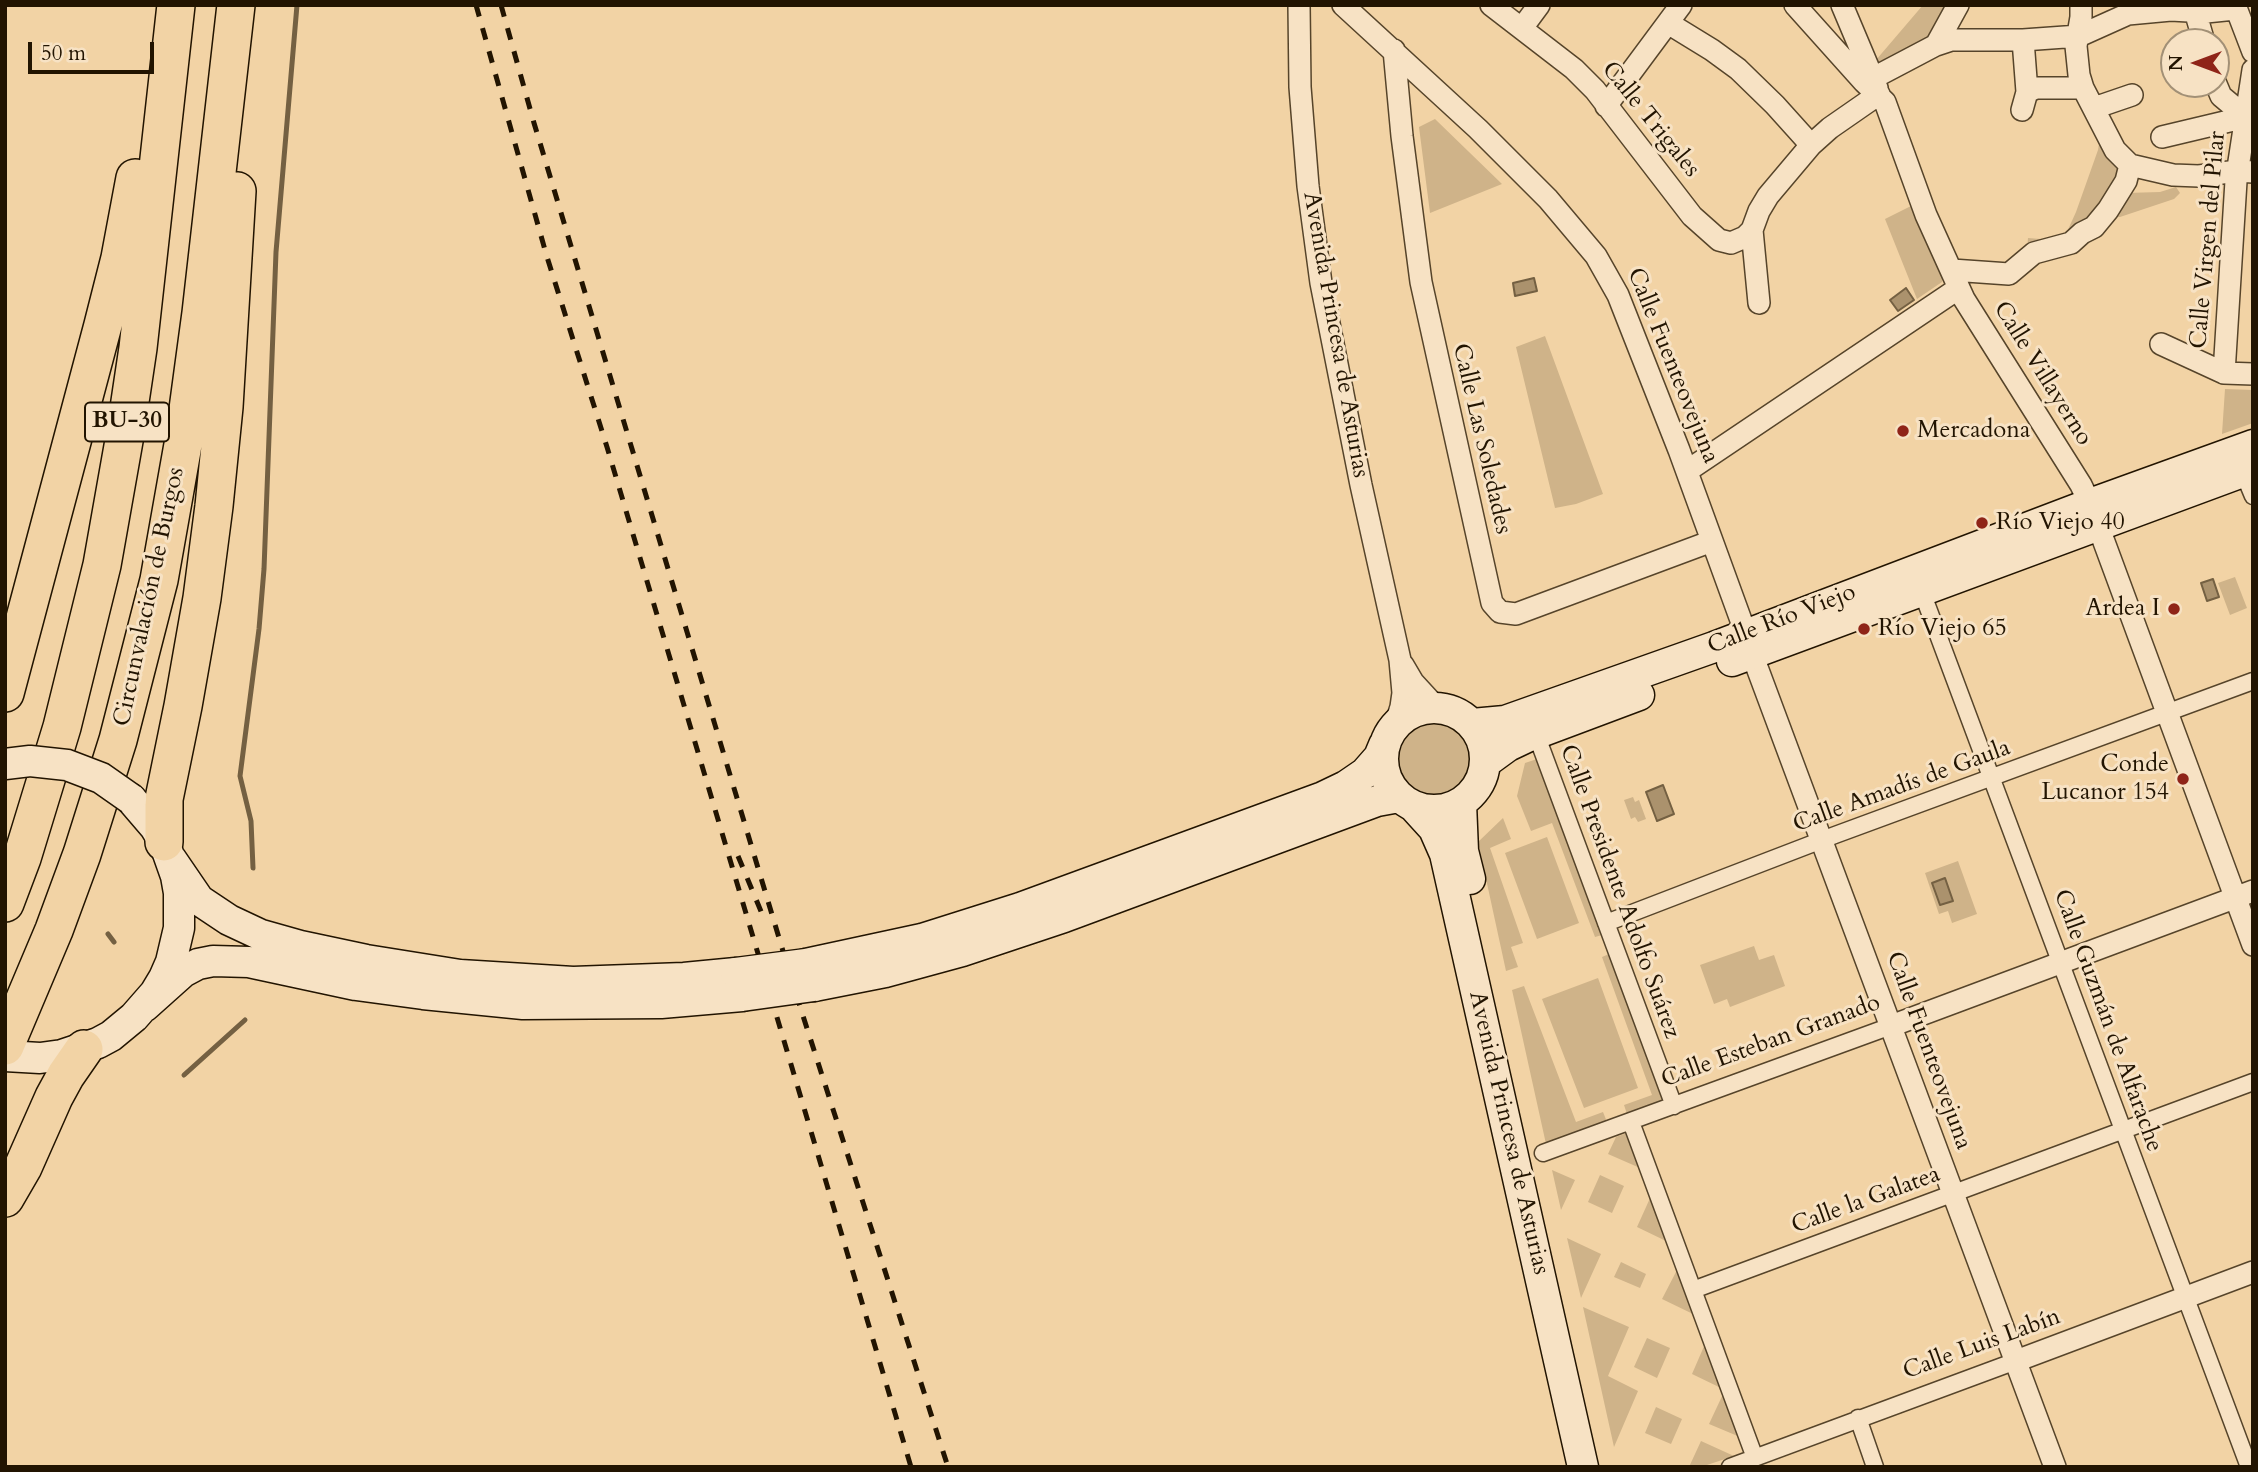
<!DOCTYPE html>
<html>
<head>
<meta charset="utf-8">
<style>
  body { margin:0 }
  #map { position:relative; width:2258px; height:1472px; overflow:hidden; background:#f2d3a5; font-family:Cardo,serif }
  canvas { display:block }
  .frame { position:absolute; inset:0; border:7px solid #221401; pointer-events:none }
  .north { position:absolute; left:2160px; top:28px; width:70px; height:70px; box-sizing:border-box; background:#f7e2c4; border:2px solid #a29076; border-radius:50%; rotate:270deg; font-size:19px; font-weight:700; line-height:28px; text-align:center; color:#221401 }
  .north::after { content:''; display:block; margin:auto; width:24px; height:32px; background:#8f2418; clip-path:polygon(50% 0,100% 100%,50% 72%,0 100%) }
  .scale { position:absolute; left:28px; top:42px; width:126px; height:32px; box-sizing:border-box; border:4px solid #221401; border-top:0; padding-left:9px; font-size:21px; line-height:24px; white-space:nowrap; color:#221401; -webkit-text-stroke:5px #f7e2c4; paint-order:stroke }
</style>
</head>
<body>
<div id="map">
<canvas width="2258" height="1472"></canvas>
<div class="frame"></div>
<div class="north">N</div>
<div class="scale">50 m</div>
</div>
<script>
const ctx = document.querySelector('canvas').getContext('2d');
ctx.lineJoin = 'round';
function fill(path, color) {
  ctx.fillStyle = color;
  ctx.fill(path, 'evenodd');
}
function poly(rows) {
  const path = new Path2D();
  for (const r of rows) {
    if (r.length === 3) {
      path.moveTo(r[0] + r[2], r[1]);
      path.arc(r[0], r[1], r[2], 0, 2 * Math.PI);
      continue;
    }
    path.moveTo(r[0], r[1]);
    for (let i = 2; i < r.length; i += 2) path.lineTo(r[i], r[i + 1]);
  }
  return path;
}
function trace(path, color, width, dash) {
  ctx.strokeStyle = color;
  ctx.lineWidth = width;
  ctx.lineCap = dash ? 'butt' : 'round';
  ctx.setLineDash(dash || []);
  ctx.stroke(path);
}
function label(font, color, halo, rows, align = 'center') {
  ctx.font = font + ' Cardo,serif';
  ctx.lineWidth = 6;
  ctx.setLineDash([]);
  ctx.textBaseline = 'middle';
  ctx.strokeStyle = halo;
  ctx.fillStyle = color;
  for (const [text, x, y, turn = 0] of rows) {
    ctx.save();
    ctx.translate(x, y);
    ctx.rotate((+turn || 0) * Math.PI / 180);
    ctx.textAlign = isNaN(turn) ? turn : align;
    if (halo) ctx.strokeText(text, 0, 0);
    ctx.fillText(text, 0, 0);
    ctx.restore();
  }
}
fill(poly([
  [1923,5,1948,5,1926,41,1879,67,1876,60],
  [1435,119,1502,184,1430,213,1419,127],
  [2100,138,2117,161,2121,171,2117,187,2101,213,2071,237,2027,251,2028,238,2053,240,2066,234,2076,212,2098,150],
  [2176,187,2180,193,2174,199,2120,217,2110,217,2126,193,2160,192],
  [1917,203,1943,273,1942,282,1917,299,1885,219],
  [1545,336,1603,494,1576,504,1555,508,1516,347],
  [2225,389,2253,390,2253,423,2222,434],
  [2235,577,2247,608,2230,615,2218,583],
  [1435,760,36],
  [1537,759,1602,935,1595,937,1552,823,1531,831,1517,796,1525,763],
  [1633,797,1635,802,1639,800,1646,819,1638,822,1635,817,1631,819,1624,800],
  [1503,818,1511,839,1490,848,1523,943,1511,947,1518,967,1506,971,1478,842],
  [1547,837,1579,923,1537,939,1505,853],
  [1958,861,1977,914,1952,923,1948,911,1939,914,1925,873],
  [1754,946,1759,960,1774,955,1785,986,1730,1007,1727,999,1714,1004,1700,965],
  [1609,954,1663,1101,1627,1114,1624,1105,1652,1095,1602,957],
  [1598,978,1638,1088,1584,1108,1542,999],
  [1524,986,1576,1122,1603,1112,1607,1122,1546,1144,1512,990],
  [1627,1133,1640,1168,1608,1154,1616,1137],
  [1552,1170,1575,1180,1561,1210],
  [1600,1175,1624,1186,1612,1213,1588,1202],
  [1651,1196,1666,1241,1637,1227],
  [1567,1238,1601,1254,1581,1298],
  [1621,1262,1646,1274,1640,1288,1614,1277],
  [1677,1270,1693,1314,1662,1299],
  [1583,1307,1629,1327,1608,1376,1638,1391,1614,1447],
  [1647,1338,1670,1348,1657,1378,1634,1367],
  [1705,1344,1721,1388,1692,1374],
  [1724,1392,1740,1437,1709,1424],
  [1656,1407,1682,1419,1671,1444,1645,1433],
  [1701,1441,1734,1456,1701,1467,1689,1467]
]), '#cfb389');
const water = poly([
  [1534,278,1537,291,1515,296,1513,283,1534,278],
  [1906,288,1914,300,1898,311,1890,300,1906,288],
  [2213,579,2219,597,2207,601,2201,583,2213,579],
  [1663,785,1674,814,1657,821,1646,792,1663,785],
  [1945,878,1953,901,1940,905,1932,883,1945,878]
]);
fill(water, '#ab926d');
trace(water, '#746042', 2);
trace(poly([
  [253,868,251,821,240,776,259,629,264,569,276,252,297,5],
  [108,934,114,942],
  [184,1075,245,1020]
]), '#746042', 5);
const pedestrian = poly([
  [2243,472,2253,496],
  [1922,592,2249,1467],
  [1536,734,1674,1106],
  [1606,923,1835,835,2253,681],
  [1631,1122,1755,1458],
  [1543,1153,1891,1026],
  [1693,1290,2253,1082],
  [1858,1418,1875,1467],
  [1730,1467,2016,1361]
]);
const minor = poly([
  [1299,5,1300,87,1308,186,1321,283,1361,485,1400,660,1403,693,1401,707,1395,726],
  [1343,5,1478,129,1548,199,1596,256,1618,295,1679,450,1746,634],
  [1491,5,1574,69,1595,90,1692,216,1719,240,1731,243,1745,237,1752,230,1759,211,1768,196,1811,145,1830,128,1879,94],
  [1795,5,1864,82,1885,102,1926,215,1964,299,2081,485,2090,504,2253,945],
  [1842,5,1877,88],
  [2081,5,2081,17,2076,46,2079,75,2083,88,2115,150,2130,165,2173,175,2199,176,2237,171,2253,172],
  [2235,5,2253,52],
  [2195,11,2204,42],
  [1668,23,1712,50,1738,69,1775,105,1811,145],
  [1522,28,1539,5],
  [1936,45,1951,40,2023,40,2079,36,2128,14,2171,10,2206,12,2235,9],
  [1394,50,1402,136,1421,282,1492,603,1500,612,1516,614,1712,541],
  [1874,80,1879,75,1936,45,1958,5],
  [2216,84,2221,96,2246,117],
  [2027,92,2036,88,2083,88],
  [1606,106,1681,5],
  [2094,108,2132,95],
  [2022,110,2027,92,2023,40],
  [2162,137,2246,117],
  [1752,230,1759,303],
  [1952,270,2009,274,2034,253,2071,243,2082,233,2094,227,2108,210,2126,181,2130,165],
  [2161,344,2224,373,2253,374],
  [2224,373,2236,181,2253,70],
  [1687,471,1959,288],
  [1752,654,2055,1467],
  [1403,665,1413,682,1436,707],
  [1891,1026,2253,891],
  [2016,1361,2253,1272]
]);
const secondary = poly([
  [1732,661,2253,468],
  [1434,759,51],
  [1472,724,1505,721,1714,647,2090,504,2253,445],
  [1486,762,1508,746,1527,737,1639,695],
  [1461,803,1463,851,1470,879],
  [1414,807,1434,829,1445,854,1583,1467],
  [171,859,199,900,229,920,261,935,300,946,366,960,460,975,573,982,684,978,736,973],
  [806,964,922,939,1020,908,1323,797,1346,786,1365,773,1379,757,1384,745],
  [814,986,885,972,962,951,1064,917,1377,801,1399,797],
  [145,1006,183,972,198,964,213,961,249,962,356,985,423,994,523,1004,661,1003,742,996],
  [5,1056,40,1058,62,1055,98,1043,111,1036,134,1017,155,993,164,978,171,962,179,928,179,893,176,876,164,842,155,827,131,799]
]);
const motorway = poly([
  [5,693,103,325,120,258,135,178],
  [164,842,164,799,183,706,202,598,214,506,224,407,237,191],
  [5,903,22,858,62,727,102,565,125,435,138,348,176,5],
  [5,1046,54,930,82,854,118,740,159,580,184,439,201,313,236,5],
  [5,1198,23,1167,54,1097,66,1075,84,1049]
]);
trace(pedestrian, '#56442a', 19);
trace(minor, '#56442a', 24);
trace(secondary, '#221401', 33);
trace(motorway, '#221401', 40);
trace(pedestrian, '#f7e2c4', 16);
trace(minor, '#f7e2c4', 21);
trace(secondary, '#f7e2c4', 30);
trace(motorway, '#f2d3a5', 37);
trace(poly([
  [476,5,547,257,607,447,911,1467],
  [501,5,534,123,795,991,948,1467],
  [738,856,765,921]
]), '#221401', 5, [12, 12]);
const secondaryBridge = poly([
  [5,764,30,761,67,765,101,778,131,799],
  [736,973,806,964],
  [742,996,814,986]
]);
trace(secondaryBridge, '#221401', 33, []);
trace(secondaryBridge, '#f7e2c4', 30);
for (const [x, y, r, color] of [
  [1903,431,7,"#8f2418"],
  [1982,523,7,"#8f2418"],
  [2174,609,7,"#8f2418"],
  [1864,629,7,"#8f2418"],
  [2183,779,7,"#8f2418"]
]) {
  const dot = new Path2D();
  dot.arc(x, y, r, 0, 2 * Math.PI);
  ctx.fillStyle = color;
  ctx.fill(dot);
  trace(dot, '#f7e2c4', 2.5);
}
for (const [x, y, w] of [
  [127,422,84]
]) {
  const box = new Path2D();
  box.roundRect(x - w / 2, y - 19.5, w, 39, 5);
  ctx.fillStyle = '#f7e2c4';
  ctx.fill(box);
  trace(box, '#221401', 2);
}
label('bold 23px', '#221401', null, [
  ["BU-30",127,422]
]);
label('24px', '#221401', '#f7e2c4', [
  ["Calle Trigales",1650,120,51],
  ["Calle Virgen del Pilar",2209,240,-85],
  ["Avenida Princesa de Asturias",1335,335,80],
  ["Calle Fuenteovejuna",1672,366,68],
  ["Calle Villayerno",2042,374,58],
  ["Calle Las Soledades",1481,439,77],
  ["Circunvalación de Burgos",150,597,-78],
  ["Calle Río Viejo",1782,620,-21],
  ["Calle Amadís de Gaula",1902,787,-20],
  ["Calle Presidente Adolfo Suárez",1619,892,70],
  ["Calle Guzmán de Alfarache",2107,1021,70],
  ["Calle Esteban Granado",1771,1042,-20],
  ["Calle Fuenteovejuna",1928,1051,70],
  ["Avenida Princesa de Asturias",1508,1133,77],
  ["Calle la Galatea",1866,1201,-20],
  ["Calle Luis Labín",1982,1345,-20]
]);
label('24px', '#221401', '#f7e2c4', [
  ["Mercadona",1917,431],
  ["Río Viejo 40",1996,523],
  ["Ardea I",2160,609,"right"],
  ["Río Viejo 65",1878,629],
  ["Conde",2169,765,"right"],
  ["Lucanor 154",2169,793,"right"]
], 'left');
</script>
</body>
</html>
